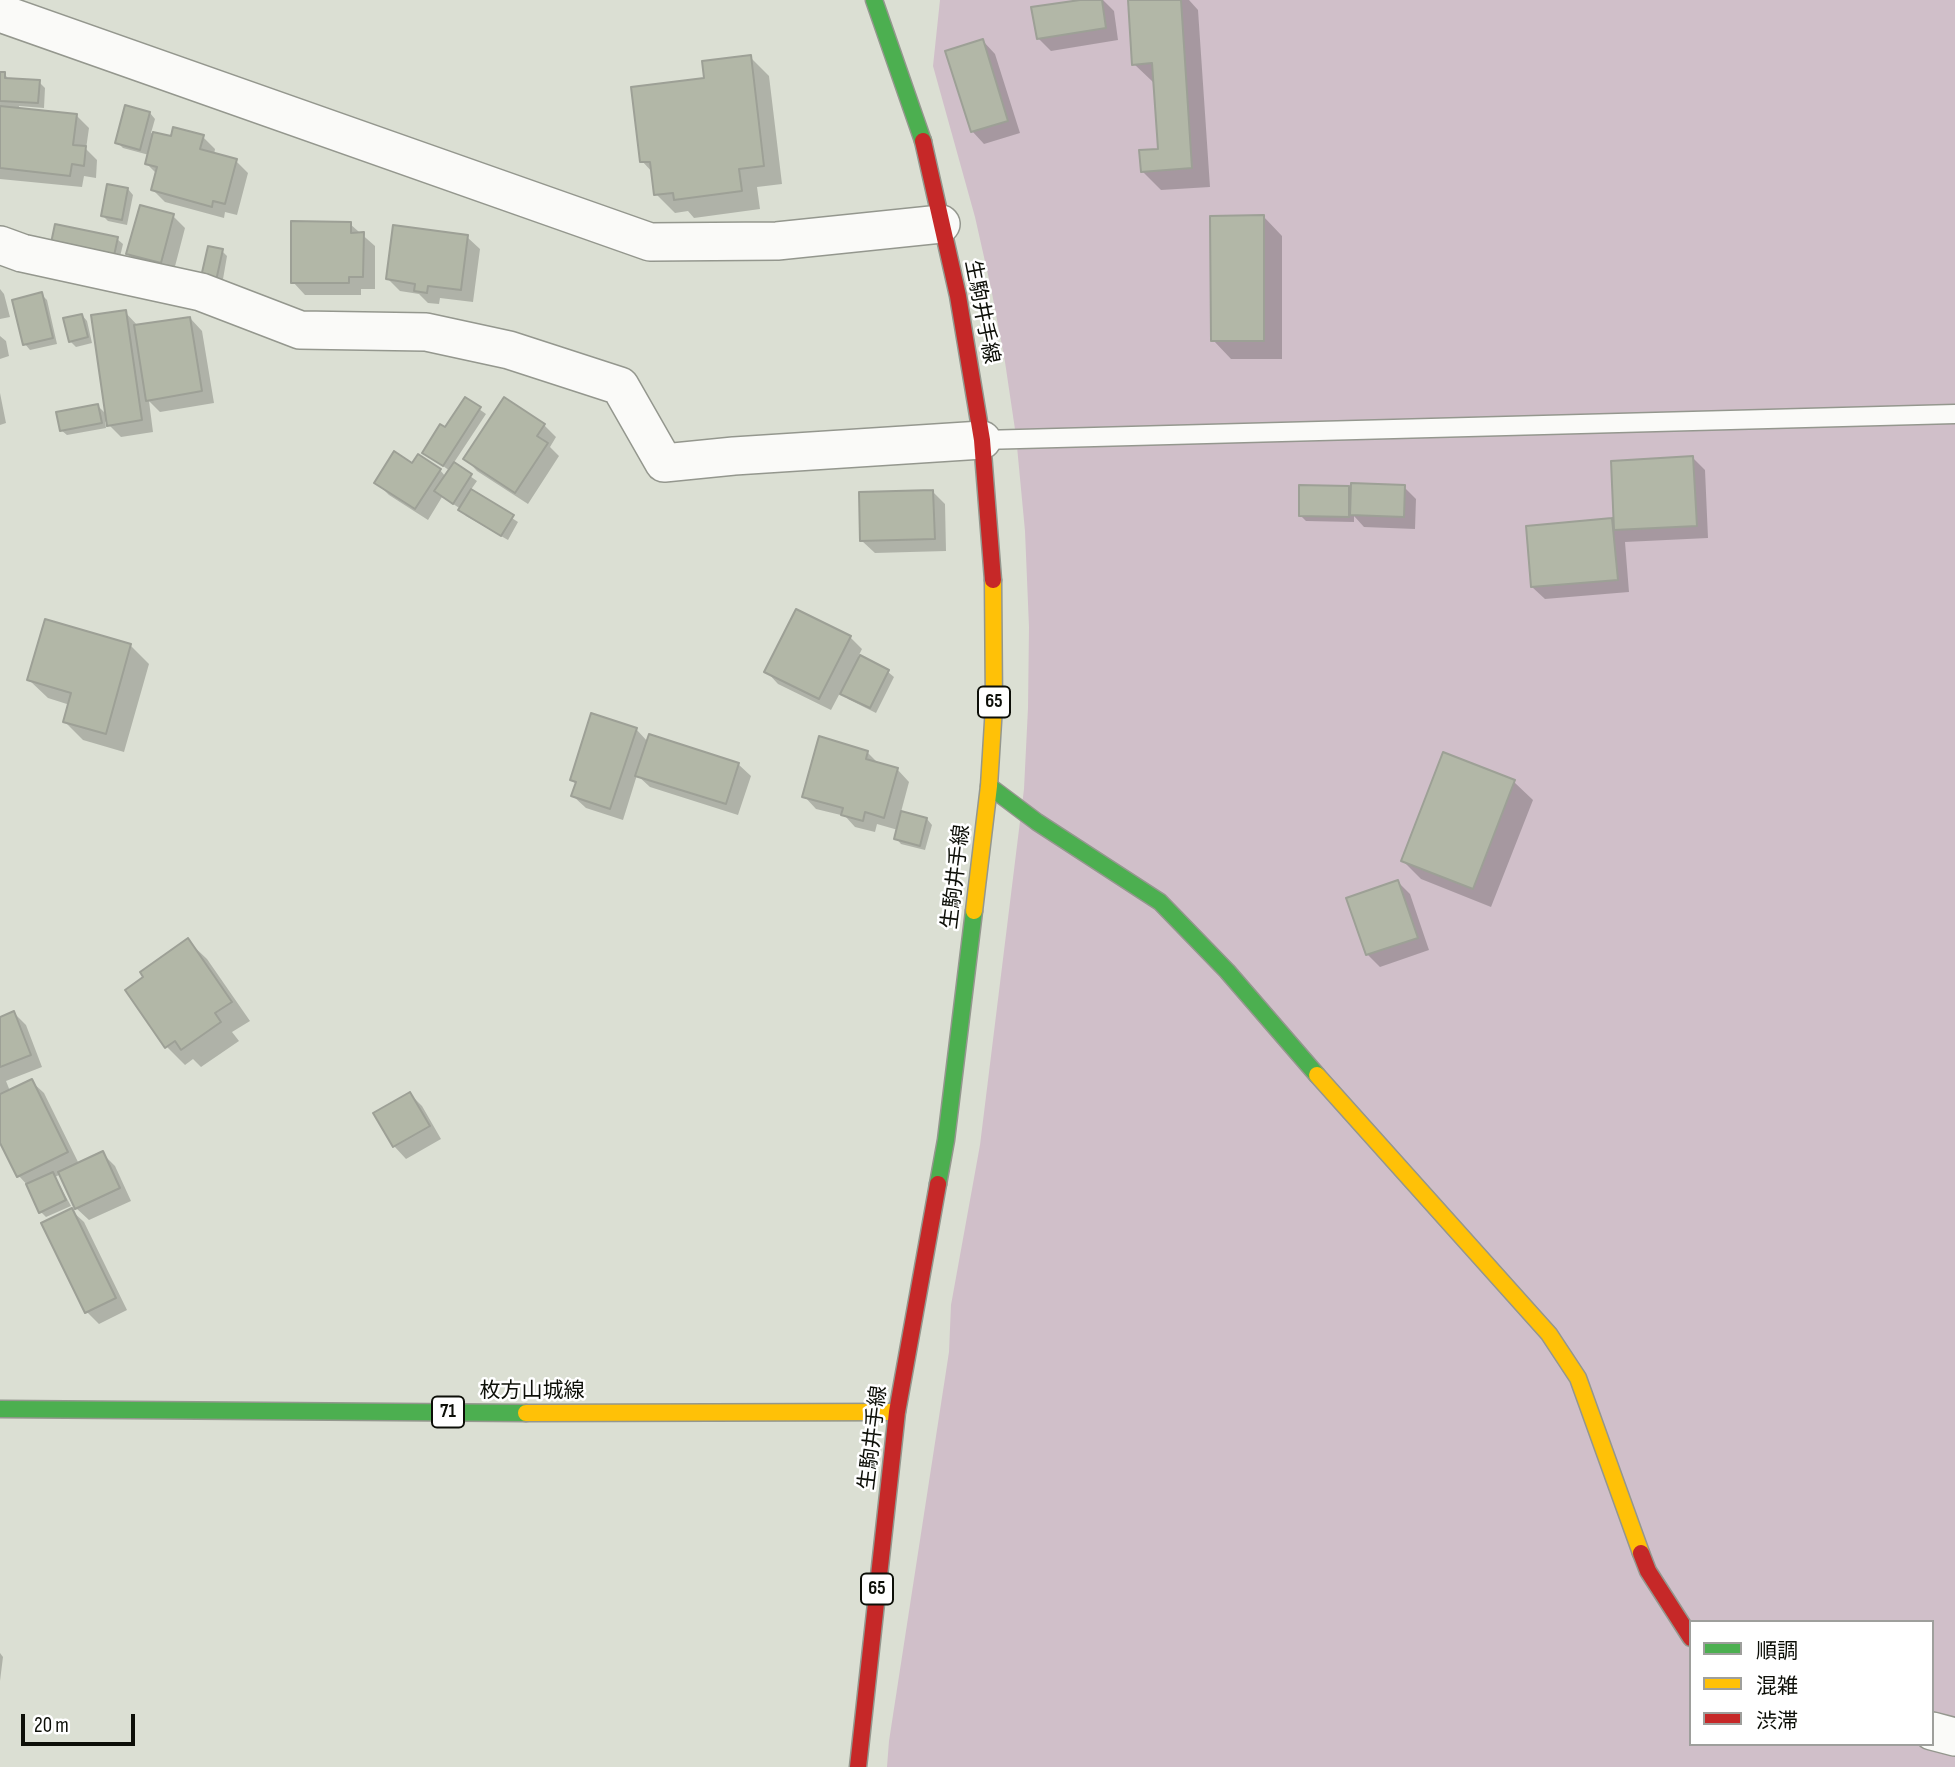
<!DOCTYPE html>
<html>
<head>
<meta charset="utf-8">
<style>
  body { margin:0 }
  #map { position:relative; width:1955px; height:1767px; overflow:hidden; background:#dbdfd3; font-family:"Sofia Sans Condensed","Noto Sans JP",sans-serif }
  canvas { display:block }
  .legend { position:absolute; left:1689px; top:1620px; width:245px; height:126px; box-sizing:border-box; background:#fff; border:2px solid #9e9f9c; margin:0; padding:9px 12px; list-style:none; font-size:21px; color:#0d0f08 }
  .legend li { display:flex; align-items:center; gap:14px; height:35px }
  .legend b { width:35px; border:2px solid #9e9f9c }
  .scale { position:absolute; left:21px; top:1714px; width:114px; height:32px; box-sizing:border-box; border:4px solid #0d0f08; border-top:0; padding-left:9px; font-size:21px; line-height:24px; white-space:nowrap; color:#0d0f08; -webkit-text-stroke:5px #fff; paint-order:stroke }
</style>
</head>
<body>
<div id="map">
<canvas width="1955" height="1767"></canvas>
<ul class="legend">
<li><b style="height:9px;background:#4caf50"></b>順調</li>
<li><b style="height:9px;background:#ffc107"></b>混雑</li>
<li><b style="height:9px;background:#c62828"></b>渋滞</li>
</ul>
<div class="scale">20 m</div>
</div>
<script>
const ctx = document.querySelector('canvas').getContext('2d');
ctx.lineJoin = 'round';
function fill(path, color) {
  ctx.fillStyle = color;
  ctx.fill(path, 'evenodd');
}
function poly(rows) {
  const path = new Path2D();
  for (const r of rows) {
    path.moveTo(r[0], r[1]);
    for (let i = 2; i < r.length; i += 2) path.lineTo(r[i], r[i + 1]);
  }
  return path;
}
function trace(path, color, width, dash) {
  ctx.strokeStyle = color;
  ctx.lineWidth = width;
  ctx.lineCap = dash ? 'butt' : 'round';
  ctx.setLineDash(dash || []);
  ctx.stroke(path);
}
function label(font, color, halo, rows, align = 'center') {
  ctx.font = font + ' "Sofia Sans Condensed","Noto Sans JP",sans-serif';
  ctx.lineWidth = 5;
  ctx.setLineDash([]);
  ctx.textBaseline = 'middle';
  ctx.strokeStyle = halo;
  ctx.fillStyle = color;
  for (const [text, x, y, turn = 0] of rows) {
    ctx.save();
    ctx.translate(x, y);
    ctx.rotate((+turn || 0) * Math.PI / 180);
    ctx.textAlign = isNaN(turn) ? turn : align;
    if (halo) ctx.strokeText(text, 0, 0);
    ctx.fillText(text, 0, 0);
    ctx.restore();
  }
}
fill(poly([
  [940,0,1955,0,1955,1767,887,1767,889,1741,949,1352,951,1305,980,1145,1024,789,1028,708,1029,627,1025,531,1016,436,1005,362,991,288,975,217,933,66],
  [1691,1622,1932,1622,1932,1744,1691,1744]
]), '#d0bfc9');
fill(poly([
  [1092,0,1103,0,1114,11,1118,40,1051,51,1038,38],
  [1130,0,1189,0,1198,10,1210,187,1161,190,1142,171,1160,150,1155,82,1153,82,1134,64],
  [983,41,995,54,1020,133,984,144,972,131],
  [750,57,769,76,782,184,757,187,760,209,694,218,688,211,675,213,656,194,653,173,642,161,706,80],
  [0,74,4,74,11,81,39,82,45,88,44,108,19,106,19,109,76,115,89,128,86,149,97,160,96,178,84,176,82,187,0,179],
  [150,113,155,119,151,133,172,138,203,137,215,149,214,155,236,161,248,173,237,215,225,212,224,218,165,202,153,190,157,174,147,164,149,155,123,148,117,142],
  [128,189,133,195,127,225,108,221,103,216],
  [173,216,185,228,173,274,141,266,128,254],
  [1264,217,1282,236,1282,359,1231,359,1213,340],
  [350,224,375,246,375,289,361,289,361,295,305,295,293,282],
  [467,237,480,249,473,302,440,298,439,304,428,303,419,294,400,291,388,279],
  [117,239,123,244,119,261,53,243],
  [222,251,227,256,222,285,208,283],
  [0,289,4,294,10,317,0,319],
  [41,294,47,300,57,344,30,350,25,344],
  [125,312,138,326,190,318,202,331,214,403,160,412,149,401,153,432,121,437,105,421,106,428,67,435,61,430,98,406,107,415],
  [82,315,87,321,92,343,76,347,70,341],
  [0,336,6,341,9,356,0,359],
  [0,393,6,423,0,425],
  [465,399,486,414,453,464,477,481,470,491,518,522,508,540,466,516,461,509,442,497,428,520,389,495,377,483,413,465,440,470,446,477,450,471,424,452,445,430],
  [544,425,556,437,550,447,559,456,528,504,477,471,465,458],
  [1693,458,1705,470,1708,538,1625,542,1629,592,1545,599,1532,587,1528,528,1616,520],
  [1404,487,1416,499,1415,529,1364,527,1354,516,1354,522,1306,521,1301,516,1348,488,1352,492],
  [933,492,945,504,946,551,875,553,862,541],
  [850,637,862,649,858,657,888,672,894,677,876,713,848,699,841,691,831,710,778,684,766,671],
  [130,645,149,664,124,752,83,740,65,722,70,705,48,698,29,680],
  [636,729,648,742,738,764,751,776,738,815,650,787,637,775,623,820,586,808,573,796,577,785,572,780],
  [867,752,879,764,897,769,909,782,901,812,927,819,932,825,925,850,901,844,896,838,898,830,877,824,875,832,855,827,845,816,816,809,804,796],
  [1514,782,1533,800,1491,907,1421,879,1403,861],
  [1398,882,1410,894,1429,950,1380,967,1368,955,1349,899],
  [188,941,207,959,250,1021,232,1032,239,1041,201,1067,193,1059,185,1065,166,1046],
  [14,1013,26,1025,42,1067,6,1081,10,1091,31,1081,44,1093,79,1164,102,1153,115,1166,131,1201,89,1220,76,1208,61,1174,55,1177,71,1206,46,1217,41,1212,29,1187,19,1176,2,1142,0,1143,0,1018],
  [410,1094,422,1106,441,1139,406,1159,394,1146],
  [71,1210,84,1222,127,1310,99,1324,87,1312],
  [0,1653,3,1657,0,1681]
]), '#0003');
const building = poly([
  [1080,0,1102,0,1106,28,1037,39,1031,7,1080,0],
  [1128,0,1181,0,1192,168,1141,172,1139,150,1158,149,1152,63,1132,65,1128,0],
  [983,39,1008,121,971,132,945,51,983,39],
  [751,55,764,166,739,169,742,191,674,200,673,193,654,195,650,162,640,162,631,87,704,78,702,61,751,55],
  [0,72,5,72,5,78,40,80,38,103,0,101,0,72],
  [125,105,150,112,140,150,115,143,125,105],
  [0,106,77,114,73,145,86,146,84,166,72,164,70,176,0,168,0,106],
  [173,127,204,135,200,149,237,159,225,204,213,201,212,207,151,190,157,167,145,164,153,132,171,136,173,127],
  [107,184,128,188,122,220,101,216,107,184],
  [140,205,174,214,161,263,126,254,140,205],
  [1264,215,1264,341,1211,341,1210,216,1264,215],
  [291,221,351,222,351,233,364,232,363,277,349,277,349,283,291,283,291,221],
  [55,224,118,237,114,256,51,243,55,224],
  [393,225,468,235,461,290,428,286,427,293,414,291,415,284,386,279,393,225],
  [208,246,223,249,216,281,201,277,208,246],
  [42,292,53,338,23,345,12,300,42,292],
  [126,310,142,420,107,426,91,315,126,310],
  [82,314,88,337,69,342,63,318,82,314],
  [190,317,202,391,146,401,134,325,190,317],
  [465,397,481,407,443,466,422,453,440,424,445,427,465,397],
  [504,397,545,424,537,436,548,443,515,493,463,459,504,397],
  [98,404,102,423,60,431,56,412,98,404],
  [394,451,412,463,418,454,441,469,415,509,374,483,394,451],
  [1693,456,1697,526,1614,530,1611,461,1693,456],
  [454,462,472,474,453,504,434,491,454,462],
  [1351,483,1405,485,1404,517,1350,515,1351,483],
  [1299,485,1349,486,1349,517,1299,516,1299,485],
  [471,489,514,515,501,536,458,510,471,489],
  [933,490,935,539,860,541,859,492,933,490],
  [1612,518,1618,580,1531,587,1526,526,1612,518],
  [796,609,851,636,819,699,764,672,796,609],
  [45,619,131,644,106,734,63,722,71,693,27,680,45,619],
  [860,655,889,670,870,708,840,694,860,655],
  [591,713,637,728,610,809,571,796,576,782,570,780,591,713],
  [649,734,739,763,726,804,635,776,649,734],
  [819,736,868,751,866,759,898,768,884,818,865,812,863,821,841,815,843,808,802,797,819,736],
  [1443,752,1515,780,1473,889,1401,861,1443,752],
  [901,811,927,818,920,846,894,839,901,811],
  [1398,880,1418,938,1366,955,1346,898,1398,880],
  [188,938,232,1002,215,1013,221,1022,181,1050,175,1041,165,1048,125,990,143,977,140,972,188,938],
  [14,1011,31,1055,0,1067,0,1017,14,1011],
  [32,1079,68,1152,17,1177,0,1143,0,1094,32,1079],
  [410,1092,430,1126,393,1147,373,1113,410,1092],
  [103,1151,120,1188,75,1209,58,1172,103,1151],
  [53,1172,66,1200,39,1213,26,1184,53,1172],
  [72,1208,116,1298,85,1313,41,1223,72,1208]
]);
fill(building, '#b2b7a7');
trace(building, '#9da096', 2);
const lane = poly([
  [982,440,1955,414]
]);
const street = poly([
  [0,13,650,242,777,241,941,224],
  [0,245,22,253,201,292,300,330,426,332,509,350,620,386,664,463,734,456,982,440],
  [1932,1731,1955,1737]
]);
const fast = poly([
  [874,0,923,141],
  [989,786,1037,822,1160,902,1227,971,1317,1075],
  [938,1184,946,1140,974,911],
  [0,1409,526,1413]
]);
const slow = poly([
  [974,911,989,786,994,706,993,580],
  [1317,1075,1549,1334,1578,1378,1641,1553],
  [526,1413,897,1412]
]);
const jam = poly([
  [923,141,958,296,982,440,993,580],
  [1641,1553,1648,1571,1691,1638],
  [858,1767,897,1412,938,1184]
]);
trace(lane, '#94978e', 21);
trace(street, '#94978e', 40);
trace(fast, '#94978e', 19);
trace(slow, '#94978e', 19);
trace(jam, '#94978e', 19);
trace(lane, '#fafaf8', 18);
trace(street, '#fafaf8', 37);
trace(fast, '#4caf50', 16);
trace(slow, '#ffc107', 16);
trace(jam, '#c62828', 16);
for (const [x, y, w] of [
  [994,702,32],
  [448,1412,32],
  [877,1589,32]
]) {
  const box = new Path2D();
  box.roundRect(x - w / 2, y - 15.5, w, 31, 5);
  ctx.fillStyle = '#fff';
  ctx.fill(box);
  trace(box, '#0d0f08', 2);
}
label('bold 19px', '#0d0f08', null, [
  ["65",994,702],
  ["71",448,1412],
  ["65",877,1589]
]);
label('21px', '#0d0f08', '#fff', [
  ["生駒井手線",981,312,79],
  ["生駒井手線",957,877,-83],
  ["枚方山城線",532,1392],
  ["生駒井手線",874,1438,-83]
]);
</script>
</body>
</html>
